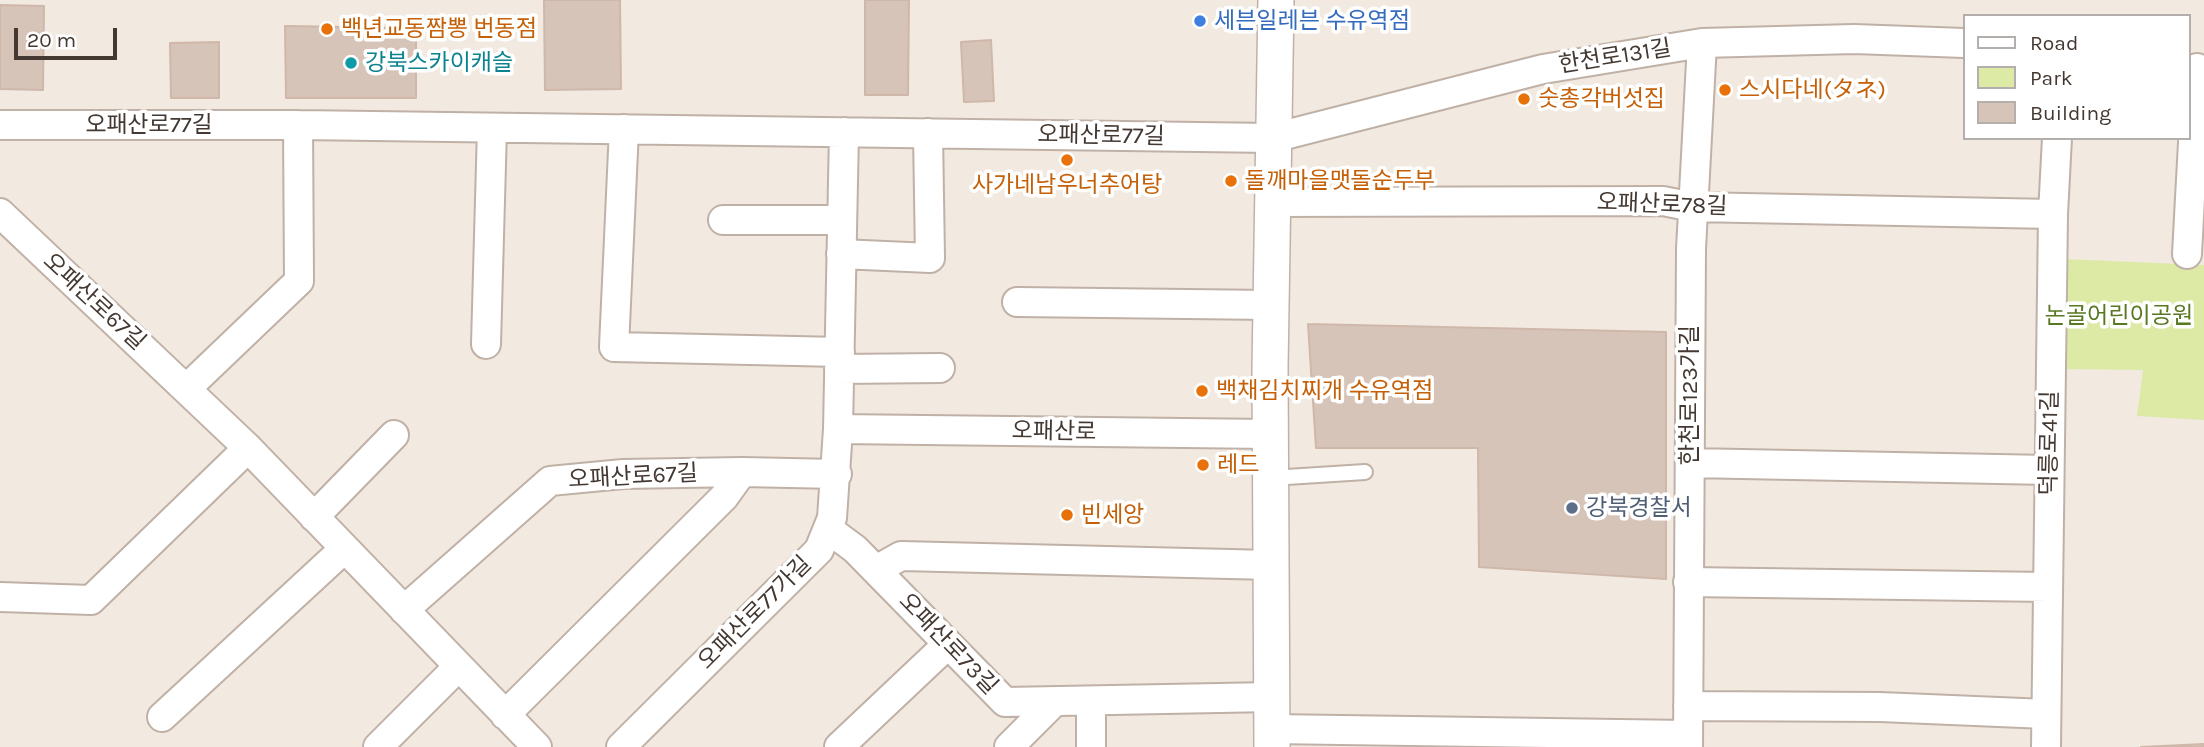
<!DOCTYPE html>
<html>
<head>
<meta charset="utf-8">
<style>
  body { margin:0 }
  #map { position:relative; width:2204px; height:747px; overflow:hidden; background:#f2e9e1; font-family:Karla,sans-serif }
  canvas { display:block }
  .legend { position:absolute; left:1963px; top:14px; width:228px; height:126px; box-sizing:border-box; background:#fff; border:2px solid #b4afad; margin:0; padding:9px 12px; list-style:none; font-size:21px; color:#433832 }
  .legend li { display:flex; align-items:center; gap:14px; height:35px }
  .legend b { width:35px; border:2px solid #b4afad }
  .scale { position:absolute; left:14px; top:28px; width:103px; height:32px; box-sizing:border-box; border:4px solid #433832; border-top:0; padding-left:9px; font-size:21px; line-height:24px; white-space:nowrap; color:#433832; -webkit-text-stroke:5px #fff; paint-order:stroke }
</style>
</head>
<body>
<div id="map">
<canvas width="2204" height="747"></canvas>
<ul class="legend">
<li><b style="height:9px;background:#fff"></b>Road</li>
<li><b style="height:19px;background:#dceaa6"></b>Park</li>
<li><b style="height:19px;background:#d7c4b9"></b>Building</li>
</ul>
<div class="scale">20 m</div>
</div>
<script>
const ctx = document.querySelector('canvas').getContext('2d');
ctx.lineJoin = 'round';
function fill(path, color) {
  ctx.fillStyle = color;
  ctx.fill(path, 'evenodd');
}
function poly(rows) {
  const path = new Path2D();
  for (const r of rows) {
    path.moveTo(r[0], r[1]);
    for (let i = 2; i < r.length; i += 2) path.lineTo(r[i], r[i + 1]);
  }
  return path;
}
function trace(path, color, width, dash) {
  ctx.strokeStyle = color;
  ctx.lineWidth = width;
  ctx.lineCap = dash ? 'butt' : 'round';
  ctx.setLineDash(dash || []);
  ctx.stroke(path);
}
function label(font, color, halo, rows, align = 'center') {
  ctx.font = font + ' Karla,"Noto Sans KR","Noto Sans JP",sans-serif';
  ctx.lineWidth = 7;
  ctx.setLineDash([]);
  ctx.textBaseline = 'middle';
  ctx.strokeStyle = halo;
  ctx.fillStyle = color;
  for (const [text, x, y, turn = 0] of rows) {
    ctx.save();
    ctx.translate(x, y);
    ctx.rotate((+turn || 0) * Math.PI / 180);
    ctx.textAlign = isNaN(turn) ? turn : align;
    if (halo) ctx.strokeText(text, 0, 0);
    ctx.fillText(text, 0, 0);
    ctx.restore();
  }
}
fill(poly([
  [2063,259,2204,265,2204,420,2137,416,2143,370,2063,369]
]), '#dceaa6');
const building = poly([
  [544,0,620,0,621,89,545,90,544,0],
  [865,0,909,0,908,95,865,95,865,0],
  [0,5,44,6,43,90,0,89,0,5],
  [285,26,416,28,416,98,286,98,285,26],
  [991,40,994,101,964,102,961,42,991,40],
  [219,42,219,98,171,98,170,43,219,42],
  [1308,324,1666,332,1666,579,1479,567,1478,448,1316,448,1308,324],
  [2204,744,2204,747,2141,747,2204,744]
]);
fill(building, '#d7c4b9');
trace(building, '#cfb7a9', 2);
const service = poly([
  [1271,478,1365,472]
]);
const minor = poly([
  [0,125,298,125,1273,138,1543,69,1702,43,1854,39,1964,43],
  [624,129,614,347,840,352],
  [1272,202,1663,201,1693,207,2053,214],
  [0,213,248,448,537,747],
  [723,220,842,220],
  [841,254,930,258,928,133],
  [2187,254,2197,68],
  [1017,302,1271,305],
  [486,344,492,128],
  [839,369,940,368],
  [186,389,299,281,298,125],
  [838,429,1270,434],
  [1690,463,2049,470],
  [314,517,394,435],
  [828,529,855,549,1005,702,1272,697],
  [876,570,901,556,1271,565],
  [1688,582,2048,587],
  [0,597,91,600,248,448],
  [404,610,550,481,623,474,742,472,837,474],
  [1688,706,1880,707,2046,714],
  [505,715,724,497,742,472],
  [162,717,344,549],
  [1272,729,1688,735],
  [378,747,458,667],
  [621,747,819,550,832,518,838,429,844,132],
  [839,747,947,645],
  [1009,747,1054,702],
  [1091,747,1091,701],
  [1688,747,1691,249,1702,43],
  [2046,747,2053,214,2057,138]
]);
const tertiary = poly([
  [1272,747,1270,368,1276,0]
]);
trace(service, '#c0b1a6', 18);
trace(minor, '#c0b1a6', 32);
trace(tertiary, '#c0b1a6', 38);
trace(service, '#fff', 14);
trace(minor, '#fff', 28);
trace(tertiary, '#fff', 35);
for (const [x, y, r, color] of [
  [1200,21,7,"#3f7fe0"],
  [327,29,7,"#e8710a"],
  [351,63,7,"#0f9aa8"],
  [1725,90,7,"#e8710a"],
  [1524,99,7,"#e8710a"],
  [1067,160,7,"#e8710a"],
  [1231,181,7,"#e8710a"],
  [1202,391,7,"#e8710a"],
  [1203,465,7,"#e8710a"],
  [1572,508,7,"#5c6f8a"],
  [1067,515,7,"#e8710a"]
]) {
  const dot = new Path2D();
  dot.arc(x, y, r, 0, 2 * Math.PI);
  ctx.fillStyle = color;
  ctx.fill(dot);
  trace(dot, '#fff', 2.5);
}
label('23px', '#366cbe', '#fff', [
  ["세븐일레븐 수유역점",1214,21]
], 'left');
label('23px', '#c56008', '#fff', [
  ["백년교동짬뽕 번동점",341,29],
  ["스시다네(タネ)",1739,90],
  ["숫총각버섯집",1538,99],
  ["돌깨마을맷돌순두부",1245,181],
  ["사가네남우너추어탕",1067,185,"center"],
  ["백채김치찌개 수유역점",1216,391],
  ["레드",1217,465],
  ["빈세앙",1081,515]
], 'left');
label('23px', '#433832', '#fff', [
  ["한천로131길",1615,57,-9],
  ["오패산로77길",149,125],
  ["오패산로77길",1101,136,1],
  ["오패산로78길",1662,205,2],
  ["오패산로67길",94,302,43],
  ["한천로123가길",1690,395,-90],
  ["오패산로",1054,432,1],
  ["덕릉로41길",2050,443,-89],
  ["오패산로67길",633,477,-3],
  ["오패산로77가길",755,613,-45],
  ["오패산로73길",948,644,46]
]);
label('23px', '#0d838f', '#fff', [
  ["강북스카이캐슬",365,63]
], 'left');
label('23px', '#587822', '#fff', [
  ["논골어린이공원",2119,316]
]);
label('23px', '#4e5e75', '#fff', [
  ["강북경찰서",1586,508]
], 'left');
</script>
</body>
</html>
